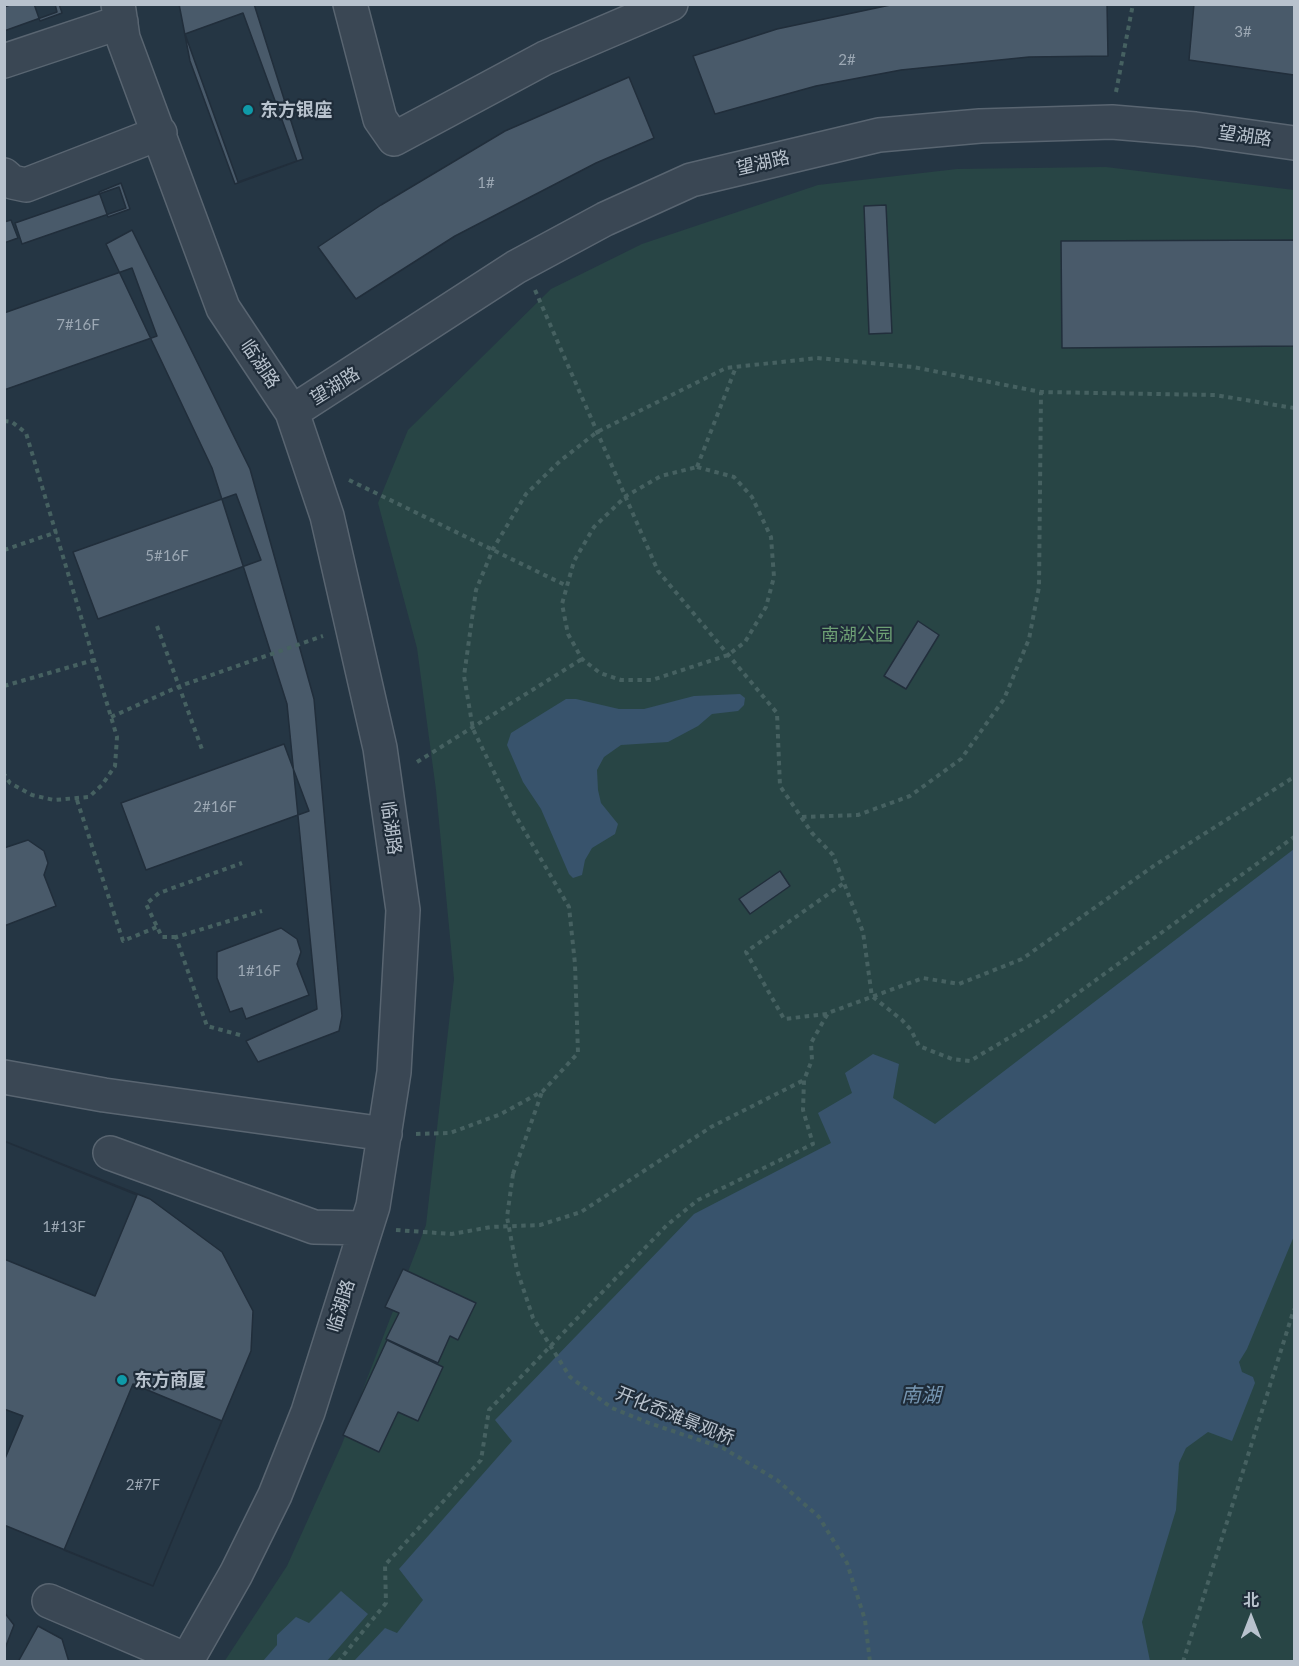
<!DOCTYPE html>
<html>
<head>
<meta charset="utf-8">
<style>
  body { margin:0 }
  #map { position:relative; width:1299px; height:1666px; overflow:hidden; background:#253644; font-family:Lato,"Noto Sans SC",sans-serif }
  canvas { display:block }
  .frame { position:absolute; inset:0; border:6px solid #b8c2cd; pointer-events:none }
  .north { position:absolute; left:1221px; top:1588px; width:60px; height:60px; -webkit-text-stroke:4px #1f2c39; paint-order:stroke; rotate:0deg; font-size:16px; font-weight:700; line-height:24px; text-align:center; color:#b8c2cd }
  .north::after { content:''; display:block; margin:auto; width:21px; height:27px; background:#b8c2cd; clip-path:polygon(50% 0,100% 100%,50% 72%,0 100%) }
</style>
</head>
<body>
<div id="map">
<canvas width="1299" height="1666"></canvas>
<div class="frame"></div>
<div class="north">北</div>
</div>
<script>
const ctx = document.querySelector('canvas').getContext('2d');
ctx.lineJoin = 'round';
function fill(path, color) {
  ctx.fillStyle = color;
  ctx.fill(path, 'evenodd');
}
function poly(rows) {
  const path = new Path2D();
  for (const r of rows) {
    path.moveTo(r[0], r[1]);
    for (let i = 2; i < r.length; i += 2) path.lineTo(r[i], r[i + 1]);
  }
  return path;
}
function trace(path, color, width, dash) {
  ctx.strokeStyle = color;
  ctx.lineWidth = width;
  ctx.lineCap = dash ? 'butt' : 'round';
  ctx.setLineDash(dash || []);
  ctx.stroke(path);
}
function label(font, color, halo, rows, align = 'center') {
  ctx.font = font + ' Lato,"Noto Sans SC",sans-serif';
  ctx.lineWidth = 4.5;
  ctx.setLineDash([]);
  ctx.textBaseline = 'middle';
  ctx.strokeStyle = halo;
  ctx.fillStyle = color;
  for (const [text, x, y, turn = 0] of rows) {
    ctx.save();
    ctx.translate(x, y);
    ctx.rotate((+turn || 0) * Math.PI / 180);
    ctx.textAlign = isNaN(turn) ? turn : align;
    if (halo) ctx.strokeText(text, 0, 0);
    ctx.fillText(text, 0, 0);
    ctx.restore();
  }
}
fill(poly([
  [1106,167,1294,190,1294,1661,224,1662,287,1566,342,1444,426,1225,454,979,436,790,417,648,378,503,408,430,551,289,642,244,818,185,957,169]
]), '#284545');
fill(poly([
  [740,694,745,698,744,705,738,711,712,714,698,726,668,742,621,745,604,757,597,770,598,790,601,803,618,824,615,834,592,848,585,860,582,875,573,878,569,874,541,809,523,782,507,745,511,733,566,699,576,699,619,709,644,709,694,696],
  [1294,849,1294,1236,1247,1349,1239,1362,1242,1372,1253,1377,1255,1383,1232,1441,1208,1432,1186,1448,1179,1463,1176,1510,1142,1622,1150,1661,354,1661,385,1628,397,1633,423,1600,399,1569,512,1441,495,1420,694,1214,831,1143,818,1113,852,1093,845,1073,873,1054,899,1064,893,1098,935,1124],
  [341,1591,368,1614,327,1661,263,1661,277,1645,277,1635,296,1617,309,1623]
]), '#38536c');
const building = poly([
  [13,4,55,4,57,12,4,31,4,7,13,4],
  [34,4,59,4,62,13,40,21,34,4],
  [179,4,254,4,303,159,235,184,190,61,179,4],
  [895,4,1107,4,1108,56,1029,57,901,70,816,86,715,114,693,56,777,29,895,4],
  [1194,4,1294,5,1294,75,1189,60,1194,4],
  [243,13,297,161,238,182,185,34,243,13],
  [629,77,654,138,596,163,455,236,356,299,318,247,381,205,505,131,629,77],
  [121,183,130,209,108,217,99,192,121,183],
  [119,187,126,208,22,244,15,223,119,187],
  [886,205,892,333,869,334,864,206,886,205],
  [11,220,18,238,4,243,4,222,11,220],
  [132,230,250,469,314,699,342,1016,339,1031,258,1062,246,1041,317,1009,287,704,212,468,106,244,132,230],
  [1294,240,1294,346,1062,348,1061,241,1294,240],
  [132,268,157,336,4,390,4,313,132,268],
  [236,494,261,560,98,619,73,552,236,494],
  [918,621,939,635,906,689,884,676,918,621],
  [284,744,309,811,146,870,121,803,284,744],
  [28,840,44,851,48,863,44,875,56,906,4,926,4,848,28,840],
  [780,871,790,886,750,914,739,899,780,871],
  [281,928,297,939,301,952,297,964,309,995,246,1019,242,1008,230,1012,217,978,217,952,281,928],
  [4,1141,150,1199,222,1252,253,1311,251,1351,153,1586,4,1525,4,1461,23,1416,4,1409,4,1141],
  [4,1141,137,1195,95,1296,4,1259,4,1141],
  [403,1269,476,1303,458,1340,450,1336,438,1363,386,1339,399,1313,385,1307,403,1269],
  [387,1340,443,1367,418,1421,398,1412,379,1452,343,1435,387,1340],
  [133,1384,222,1421,153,1586,64,1550,133,1384],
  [4,1612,14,1625,4,1651,4,1612],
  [38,1626,62,1639,69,1662,18,1662,38,1626]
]);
fill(building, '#495a6a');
trace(building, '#212e3b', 1.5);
const minor = poly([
  [118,4,123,38,223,308,292,412,327,516,380,748,403,910,394,1072,373,1206,308,1412,275,1495,236,1574,186,1662],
  [350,4,380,119,394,139,545,58,671,4],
  [4,61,121,22],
  [4,175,12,182,26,185,160,133],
  [292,412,516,267,605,219,691,180,879,135,980,126,1112,122,1195,129,1294,143],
  [4,1077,104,1095,385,1134],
  [110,1153,314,1227,365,1228],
  [49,1601,187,1660]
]);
trace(minor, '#596571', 36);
trace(poly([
  [1116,92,1133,4],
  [535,290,658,571,777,713,780,786,812,833,833,855,863,932,872,997],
  [4,421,12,422,26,433,117,737,115,766,102,785,89,797,54,800,32,795,10,783,4,774],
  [697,467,734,477,752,497,771,537,774,577,766,607,745,642,728,655,652,680,621,680,600,673,582,659,568,634,562,604,574,561,594,527,626,496,661,476,697,467],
  [697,467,736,367],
  [349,480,565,585],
  [4,550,57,532],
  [157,626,203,752],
  [4,686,94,660],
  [111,717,180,686,323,636],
  [417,762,582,659],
  [77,800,123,941,157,927],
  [802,817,858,815,910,796,961,759,1004,699,1029,639,1039,587,1041,392],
  [176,937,162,937,146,904,159,893,242,863],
  [873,997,902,1020,911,1030,919,1046,952,1059,970,1061,1046,1016,1294,837],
  [827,1014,784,1019,746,952,844,883],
  [240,1035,207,1026,176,937,262,911],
  [416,1134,450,1133,501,1114,543,1091,578,1053,575,964,569,907,514,813,473,729,464,676,476,590,493,549,526,494,560,461,597,432,726,368,817,358,913,367,1041,392,1215,395,1294,408],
  [513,1174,542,1092],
  [396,1230,452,1234,491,1227,540,1225,581,1212,711,1127,804,1080],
  [338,1662,386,1603,385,1565,481,1460,489,1410,667,1225,698,1200,813,1144,803,1110,804,1080,812,1060,811,1043,828,1013,923,978,959,984,1022,959,1155,865,1294,777],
  [1183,1662,1294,1309]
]), '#466161', 4, [4.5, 4.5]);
trace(minor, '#3a4754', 33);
trace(poly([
  [513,1174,507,1217,517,1270,533,1318,570,1377,612,1408,649,1423,723,1448,777,1480,819,1517,847,1563,865,1620,870,1662]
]), '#466161', 4, [4.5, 4.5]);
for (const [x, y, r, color] of [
  [248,110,6,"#0f9aa8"],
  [122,1380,6,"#0f9aa8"]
]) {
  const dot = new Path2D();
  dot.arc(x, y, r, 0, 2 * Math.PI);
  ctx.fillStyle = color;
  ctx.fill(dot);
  trace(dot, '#1f2c39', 2);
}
label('15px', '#9ca8b4', null, [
  ["3#",1243,32],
  ["2#",847,60],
  ["1#",486,183],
  ["7#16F",78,325],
  ["5#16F",167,556],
  ["2#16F",215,807],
  ["1#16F",259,971],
  ["1#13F",64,1227],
  ["2#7F",143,1485]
]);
label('bold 18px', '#b8c2cd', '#1f2c39', [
  ["东方银座",260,110],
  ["东方商厦",134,1380]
], 'left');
label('18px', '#b8c2cd', '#1f2c39', [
  ["望湖路",1245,136,8],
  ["望湖路",763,163,-13],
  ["临湖路",260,364,56],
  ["望湖路",335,386,-32],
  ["临湖路",391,828,82],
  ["临湖路",341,1306,-73],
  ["开化岙滩景观桥",675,1416,22]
]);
label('18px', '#6d9f74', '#1f2c39', [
  ["南湖公园",857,635]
]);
label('italic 20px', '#7696b2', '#1f2c39', [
  ["南湖",921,1396]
]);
</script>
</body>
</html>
